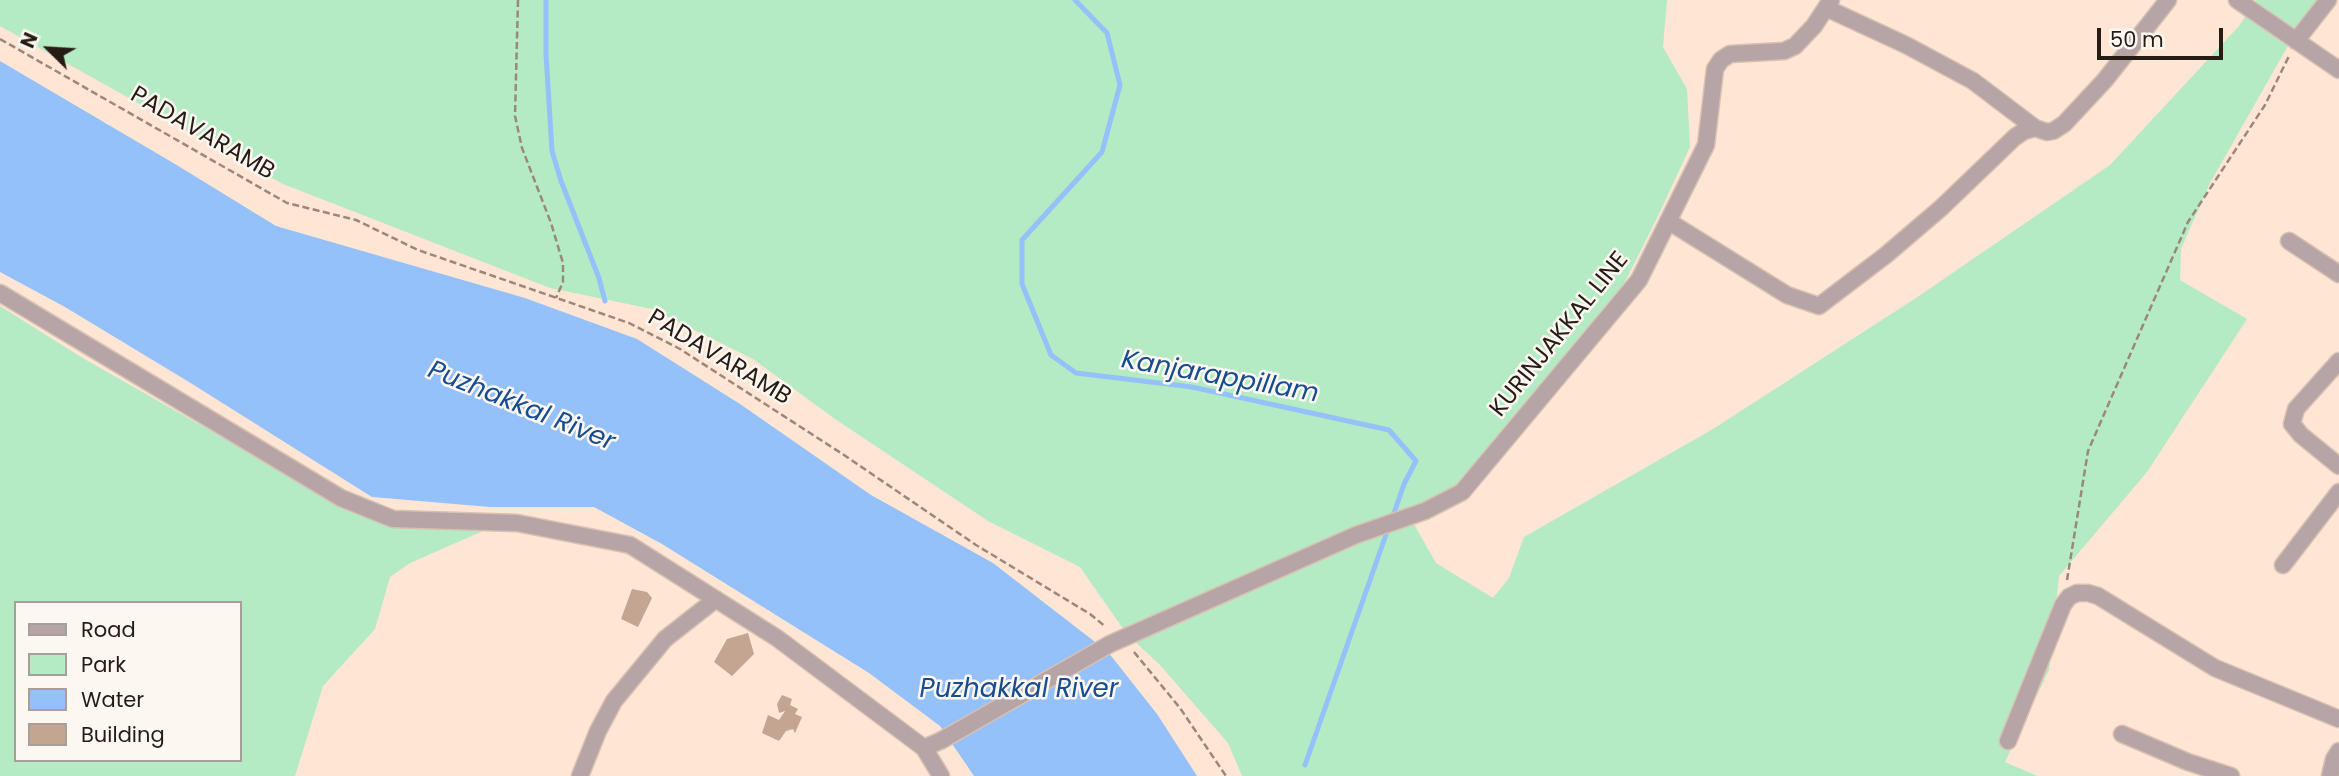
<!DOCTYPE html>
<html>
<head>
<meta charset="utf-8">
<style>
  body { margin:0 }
  #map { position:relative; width:2339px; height:776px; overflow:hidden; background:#ffe5d4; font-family:Poppins,sans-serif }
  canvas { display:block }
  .legend { position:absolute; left:14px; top:601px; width:228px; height:161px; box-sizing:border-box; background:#fdf7f2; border:2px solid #a79f99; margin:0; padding:9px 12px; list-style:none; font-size:21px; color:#271c14 }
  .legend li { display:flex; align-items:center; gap:14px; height:35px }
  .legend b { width:35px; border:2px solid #a79f99 }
  .north { position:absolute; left:14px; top:14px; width:70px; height:70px; -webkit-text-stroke:5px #fdf7f2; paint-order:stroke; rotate:294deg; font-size:19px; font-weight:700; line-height:28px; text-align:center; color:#271c14 }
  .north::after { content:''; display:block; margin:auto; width:24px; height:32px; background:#271c14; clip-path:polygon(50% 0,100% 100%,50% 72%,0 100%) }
  .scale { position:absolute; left:2097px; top:28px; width:126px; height:32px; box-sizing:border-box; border:4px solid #271c14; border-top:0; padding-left:9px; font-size:21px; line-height:24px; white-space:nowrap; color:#271c14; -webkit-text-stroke:5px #fdf7f2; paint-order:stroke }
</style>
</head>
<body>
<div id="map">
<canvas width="2339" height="776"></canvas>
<ul class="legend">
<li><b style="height:9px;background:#b6a4a7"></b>Road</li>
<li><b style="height:19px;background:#b4ebc4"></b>Park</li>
<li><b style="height:19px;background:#95c1fa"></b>Water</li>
<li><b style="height:19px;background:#c3a591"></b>Building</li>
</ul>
<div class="north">N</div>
<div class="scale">50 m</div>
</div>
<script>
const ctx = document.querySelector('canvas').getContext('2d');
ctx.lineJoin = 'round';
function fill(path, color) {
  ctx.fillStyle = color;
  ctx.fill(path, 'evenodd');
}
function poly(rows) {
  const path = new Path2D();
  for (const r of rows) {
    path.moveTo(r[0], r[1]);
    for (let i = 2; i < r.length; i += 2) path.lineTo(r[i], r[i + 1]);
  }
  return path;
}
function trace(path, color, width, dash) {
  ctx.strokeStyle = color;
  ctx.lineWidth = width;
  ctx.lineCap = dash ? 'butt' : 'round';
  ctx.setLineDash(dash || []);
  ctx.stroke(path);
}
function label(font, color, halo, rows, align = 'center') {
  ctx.font = font + ' Poppins,sans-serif';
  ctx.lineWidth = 5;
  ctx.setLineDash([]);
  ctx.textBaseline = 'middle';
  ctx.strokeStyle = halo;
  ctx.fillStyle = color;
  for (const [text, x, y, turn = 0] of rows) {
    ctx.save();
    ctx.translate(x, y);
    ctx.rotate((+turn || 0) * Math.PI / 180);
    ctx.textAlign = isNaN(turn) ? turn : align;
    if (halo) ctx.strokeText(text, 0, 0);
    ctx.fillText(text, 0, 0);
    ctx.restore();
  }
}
fill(poly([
  [0,0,1667,0,1663,47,1687,89,1690,147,1658,216,1621,290,1456,490,1406,510,1436,563,1493,598,1509,578,1524,537,1713,429,1916,298,2110,165,2239,26,2256,0,2326,0,2289,44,2210,183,2181,249,2180,280,2247,319,2147,472,2059,576,2049,670,2005,762,2037,776,1242,776,1228,743,1160,665,1126,633,1080,567,988,521,835,419,753,359,652,309,550,288,283,184,0,26],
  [0,306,81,357,355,513,413,527,483,531,410,563,390,577,375,629,323,686,295,776,0,776],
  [16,603,240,603,240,760,16,760]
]), '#b4ebc4');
fill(poly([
  [0,61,175,164,276,226,525,298,637,339,740,404,871,495,993,563,1108,652,1157,714,1197,776,974,776,940,726,869,673,662,544,594,507,490,507,372,497,189,382,65,307,0,272]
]), '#95c1fa');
trace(poly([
  [546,0,546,54,552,151,561,181,599,278,605,301],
  [1075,0,1107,33,1120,85,1102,152,1022,240,1022,284,1051,355,1076,373,1192,387,1389,430,1416,461,1404,484,1392,519],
  [1305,765,1388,529]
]), '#95c1fa', 5);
fill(poly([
  [632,589,647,592,652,598,638,627,621,619],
  [748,633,754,654,732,676,714,662,727,639],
  [782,695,792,699,790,705,798,709,795,714,802,717,795,733,793,729,786,731,779,741,762,733,768,715,779,720,785,711,779,713,777,704]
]), '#c3a591');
const street = poly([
  [2237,0,2339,70],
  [1826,8,1906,45,1973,81,2035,128],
  [2296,41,2328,0],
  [1668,221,1787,295,1819,306,1886,255,1941,208,2015,137,2024,131,2035,128,2047,132,2053,131,2064,124,2105,80,2168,0],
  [2289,241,2339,274],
  [0,293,341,498,393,519,517,523,630,545,777,638,924,748,941,776],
  [2339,361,2296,409,2292,424,2301,435,2339,466],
  [2283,565,2339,492],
  [2122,734,2188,762,2231,776],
  [2008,741,2063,605,2069,597,2077,593,2088,593,2098,596,2215,668,2339,719],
  [924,748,942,740,1110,644,1356,535,1425,511,1462,492,1639,280,1706,145,1715,69,1721,60,1730,54,1784,51,1795,46,1814,26,1831,0],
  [580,776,598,731,614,701,665,639,716,599],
  [2330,776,2334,759,2339,751]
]);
trace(street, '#d8c1b1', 19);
trace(poly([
  [518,0,515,116,522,148,551,223,563,263,563,282,556,298],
  [0,39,287,203,356,220,418,250,629,323,680,349,844,455,976,545,1090,614,1106,627],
  [2067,580,2088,451,2188,222,2265,105,2289,56],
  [1134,652,1180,708,1226,776]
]), '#9b887b', 2.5, [7, 3.5]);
trace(street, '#b6a4a7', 16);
label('24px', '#271c14', '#fdf7f2', [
  ["PADAVARAMB",202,134,30],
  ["KURINJAKKAL LINE",1560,335,-51],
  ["PADAVARAMB",719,358,31]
]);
label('italic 26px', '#154d90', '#fdf7f2', [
  ["Kanjarappillam",1220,378,10],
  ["Puzhakkal River",521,407,22],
  ["Puzhakkal River",1019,690]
]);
</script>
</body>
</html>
